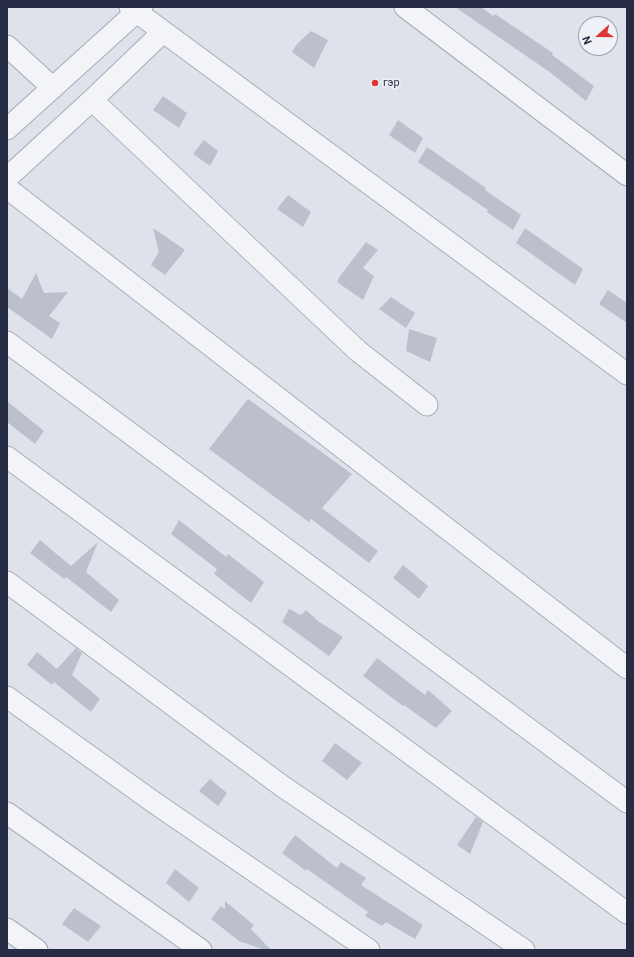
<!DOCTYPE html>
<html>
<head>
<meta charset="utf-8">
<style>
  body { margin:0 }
  #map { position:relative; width:634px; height:957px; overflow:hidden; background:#dfe2ea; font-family:Roboto,sans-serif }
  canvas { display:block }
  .frame { position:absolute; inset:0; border:8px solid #262c43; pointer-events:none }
  .north { position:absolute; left:578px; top:16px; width:40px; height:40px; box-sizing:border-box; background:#eff1f7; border:1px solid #9fa2af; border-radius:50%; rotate:249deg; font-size:11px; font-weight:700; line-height:16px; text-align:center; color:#262c43 }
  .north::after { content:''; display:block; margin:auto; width:14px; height:18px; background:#dd3637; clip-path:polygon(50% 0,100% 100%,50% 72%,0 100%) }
</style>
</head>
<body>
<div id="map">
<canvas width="634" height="957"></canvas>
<div class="frame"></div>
<div class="north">N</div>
</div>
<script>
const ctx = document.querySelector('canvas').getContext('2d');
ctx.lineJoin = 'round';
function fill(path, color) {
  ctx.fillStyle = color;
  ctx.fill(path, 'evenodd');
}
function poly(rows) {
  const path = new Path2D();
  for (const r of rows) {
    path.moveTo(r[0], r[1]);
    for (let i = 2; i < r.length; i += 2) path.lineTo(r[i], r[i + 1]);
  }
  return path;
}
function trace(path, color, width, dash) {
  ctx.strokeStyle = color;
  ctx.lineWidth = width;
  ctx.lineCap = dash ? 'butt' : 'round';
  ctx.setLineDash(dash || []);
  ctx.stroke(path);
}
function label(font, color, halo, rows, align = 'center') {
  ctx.font = font + ' Roboto,sans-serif';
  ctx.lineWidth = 3;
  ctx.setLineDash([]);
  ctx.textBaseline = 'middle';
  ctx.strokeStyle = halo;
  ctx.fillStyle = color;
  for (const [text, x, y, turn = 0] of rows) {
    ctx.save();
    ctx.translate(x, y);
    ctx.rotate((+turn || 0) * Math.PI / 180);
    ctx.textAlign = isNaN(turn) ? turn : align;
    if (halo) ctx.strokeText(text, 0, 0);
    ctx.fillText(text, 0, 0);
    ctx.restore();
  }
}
fill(poly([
  [455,7,481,7,493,16,495,14,553,53,552,55,594,86,586,101,551,73],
  [311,31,328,40,314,68,292,52,297,44],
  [163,96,187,113,179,128,153,110],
  [398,120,423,138,415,153,389,135],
  [204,140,218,151,210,166,193,154],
  [427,147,486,188,485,190,521,215,513,230,487,212,488,210,418,162],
  [288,195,311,212,303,227,277,209],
  [153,228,185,250,165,275,151,265,159,252],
  [525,228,583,269,575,285,516,243],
  [366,242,378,250,363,268,374,276,363,300,337,282,340,276],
  [36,273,44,293,68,292,49,316,60,323,52,339,7,307,7,288,22,299],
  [608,290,627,303,627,323,599,304],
  [391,297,415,313,406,328,379,309],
  [409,329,437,338,430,362,406,351],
  [248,399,352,474,322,508,378,551,369,563,311,519,309,522,209,449],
  [7,401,44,431,35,444,7,422],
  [179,520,226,557,228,554,264,582,251,603,214,574,217,569,171,534],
  [40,540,71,566,98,542,86,572,119,600,111,612,66,577,64,579,30,553],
  [403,565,428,586,419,599,393,578],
  [289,609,301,615,306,610,318,621,343,637,329,656,282,622],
  [76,648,82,653,72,675,100,699,91,712,54,682,52,685,27,665,37,652,57,669],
  [377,658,425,695,428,690,452,711,436,728,404,705,403,706,363,676],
  [335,743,362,763,347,780,322,761],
  [210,779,227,793,218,806,199,791],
  [476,817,483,822,470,854,457,845],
  [295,835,337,868,341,862,366,878,361,885,423,925,415,939,386,922,382,926,365,916,368,912,307,869,306,871,282,853],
  [175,869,199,888,189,902,166,883],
  [225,901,254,925,251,929,271,950,265,950,239,941,211,919,221,906,225,909],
  [74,908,101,926,88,942,62,924]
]), '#bcc0cd');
const minor = poly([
  [130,7,627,374],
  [405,7,627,175],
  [7,46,53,88],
  [92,100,358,351,427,405],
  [7,129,142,7],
  [7,178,92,100,163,32],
  [7,188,627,668],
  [7,342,627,802],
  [7,457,627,913],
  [7,582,282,786,524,950],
  [7,697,152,801,369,950],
  [7,813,201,950],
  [7,929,37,950]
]);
trace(minor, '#a8abb8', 23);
trace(minor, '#f2f4f8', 21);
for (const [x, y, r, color] of [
  [375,83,4,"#dd3637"]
]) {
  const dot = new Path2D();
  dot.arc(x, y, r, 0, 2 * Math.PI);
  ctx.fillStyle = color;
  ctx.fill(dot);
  trace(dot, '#eff1f7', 1.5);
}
label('11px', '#262c43', '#eff1f7', [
  ["гэр",383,83]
], 'left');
</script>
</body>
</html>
